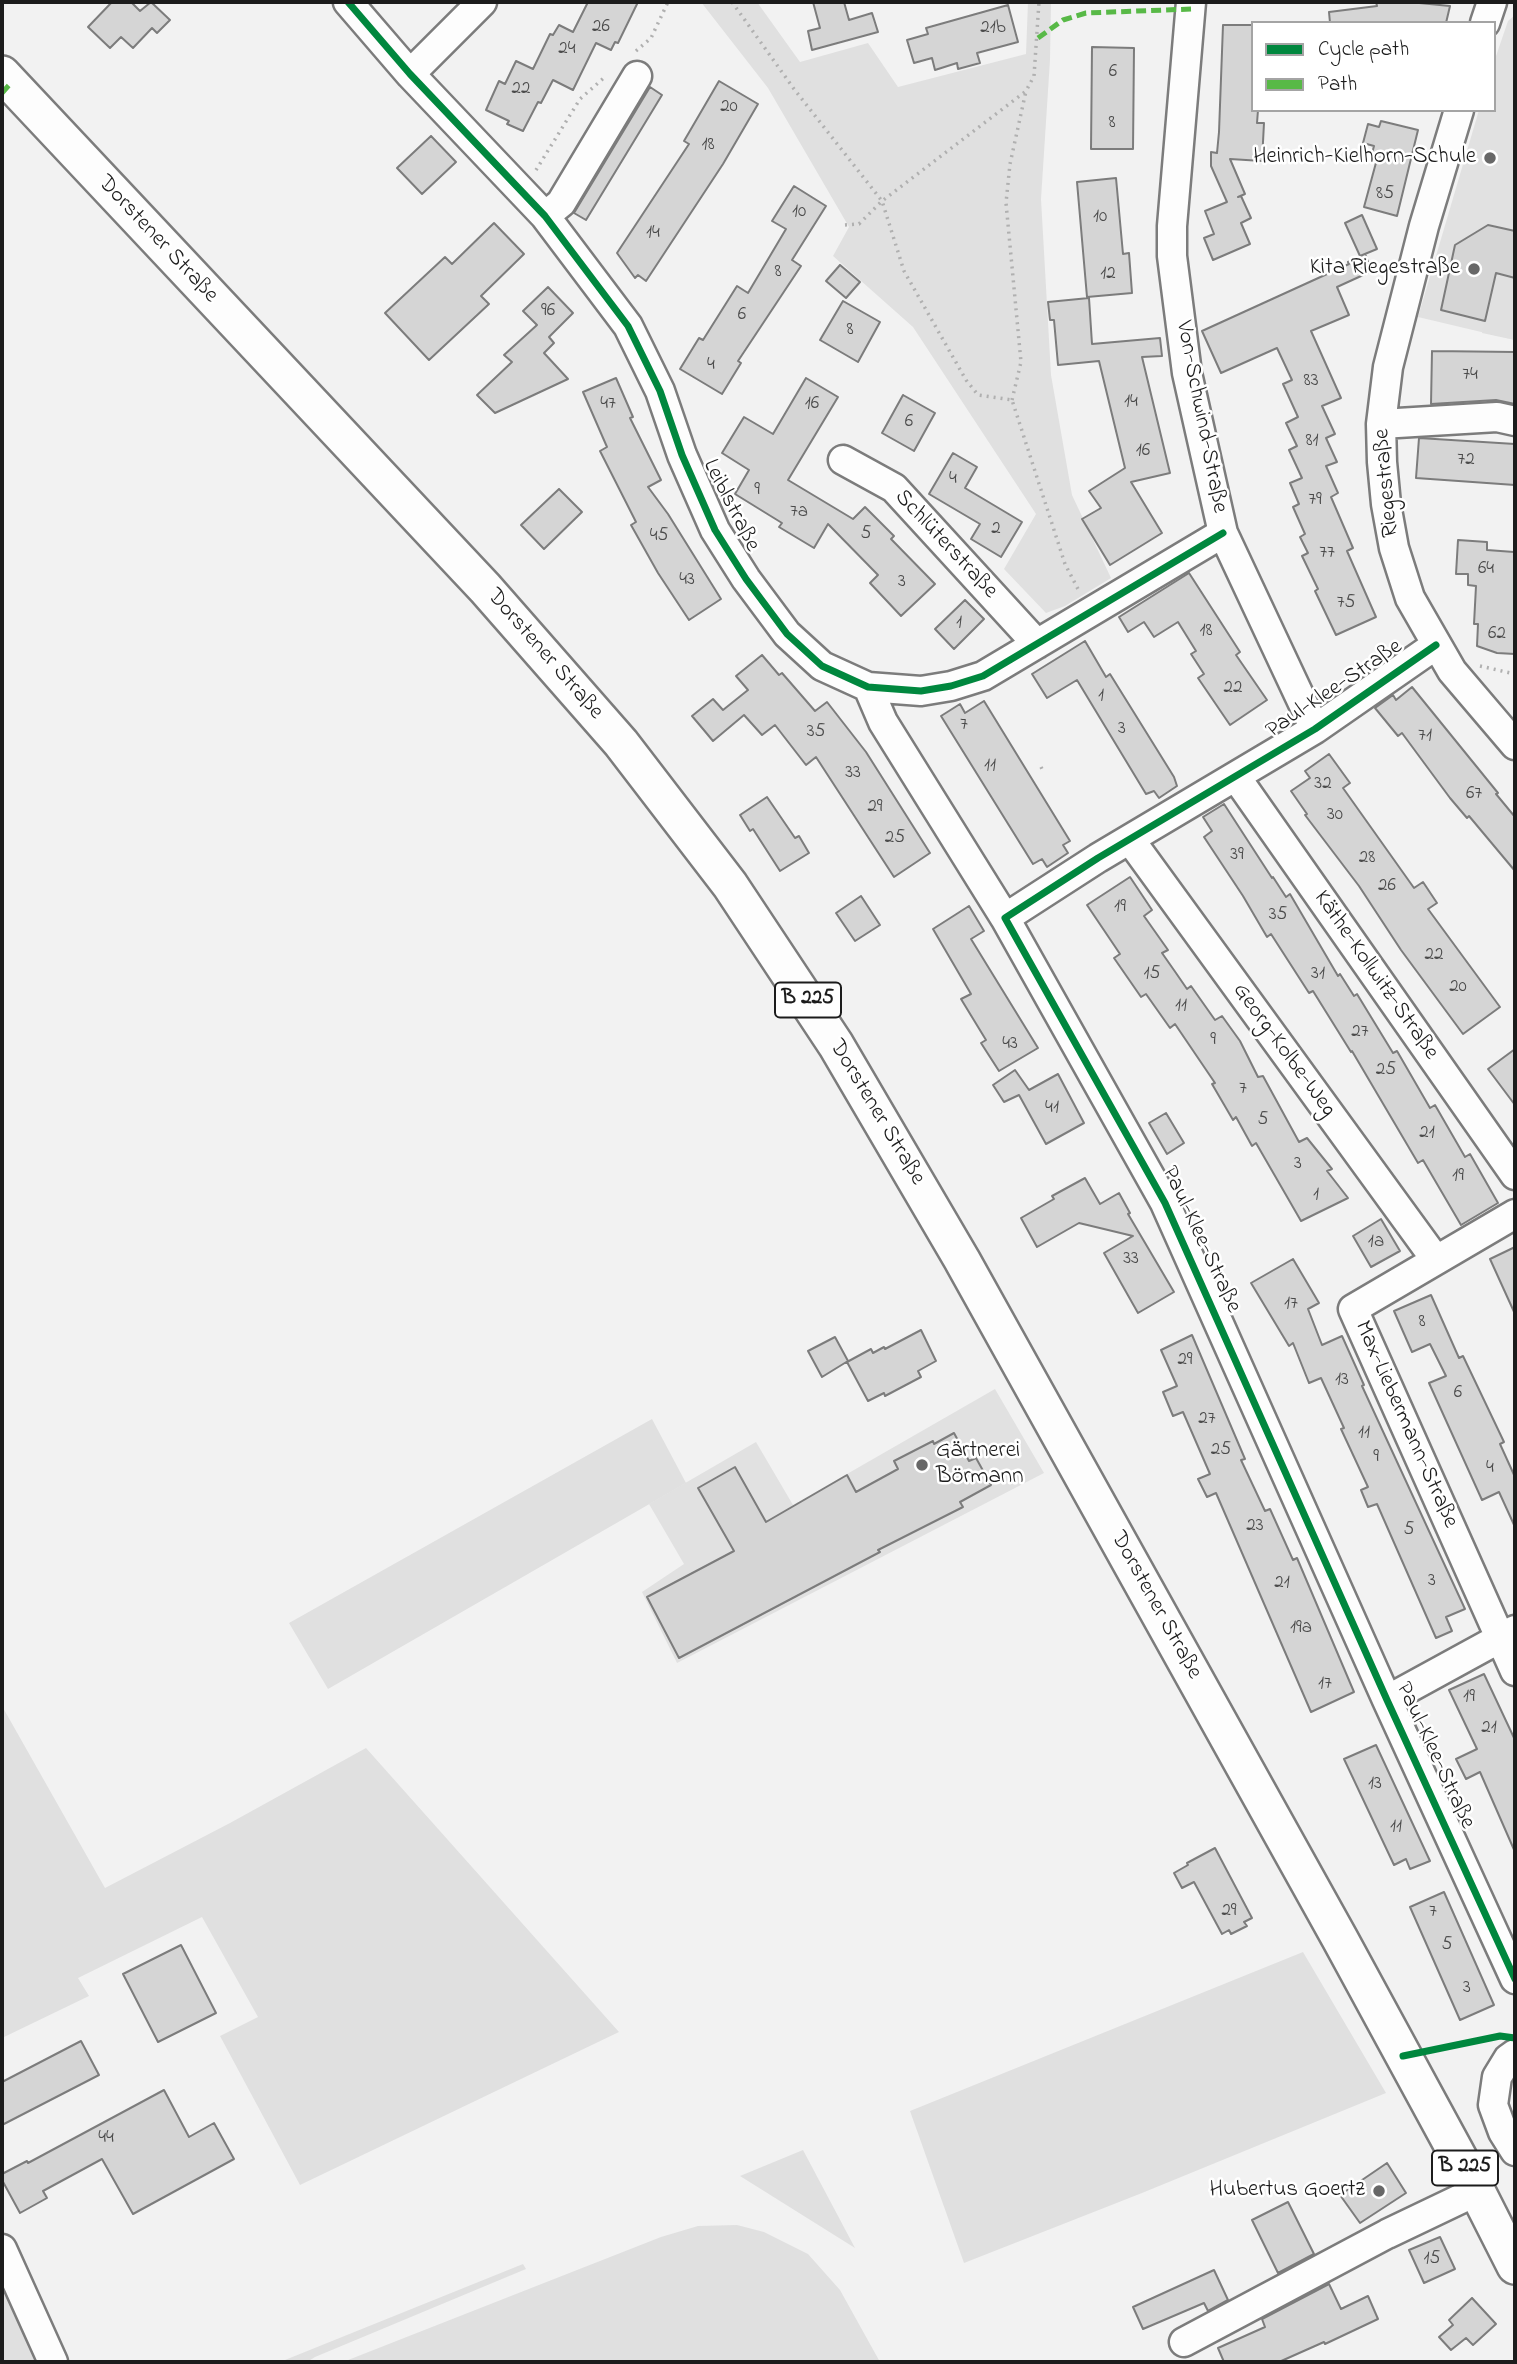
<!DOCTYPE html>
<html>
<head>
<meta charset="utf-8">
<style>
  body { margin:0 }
  #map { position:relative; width:1517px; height:2364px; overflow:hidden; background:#f2f2f2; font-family:"Indie Flower",sans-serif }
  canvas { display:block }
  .frame { position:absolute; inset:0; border:4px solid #1c1c1c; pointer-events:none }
  .legend { position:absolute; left:1251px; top:21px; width:245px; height:91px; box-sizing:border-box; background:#fff; border:2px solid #a4a4a4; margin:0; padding:9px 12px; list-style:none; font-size:21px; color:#1c1c1c }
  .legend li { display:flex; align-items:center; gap:14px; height:35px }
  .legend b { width:35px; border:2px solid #a4a4a4 }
</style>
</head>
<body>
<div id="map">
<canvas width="1517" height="2364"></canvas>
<div class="frame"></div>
<ul class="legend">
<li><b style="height:9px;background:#00873e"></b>Cycle path</li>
<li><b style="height:9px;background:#58b947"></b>Path</li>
</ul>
</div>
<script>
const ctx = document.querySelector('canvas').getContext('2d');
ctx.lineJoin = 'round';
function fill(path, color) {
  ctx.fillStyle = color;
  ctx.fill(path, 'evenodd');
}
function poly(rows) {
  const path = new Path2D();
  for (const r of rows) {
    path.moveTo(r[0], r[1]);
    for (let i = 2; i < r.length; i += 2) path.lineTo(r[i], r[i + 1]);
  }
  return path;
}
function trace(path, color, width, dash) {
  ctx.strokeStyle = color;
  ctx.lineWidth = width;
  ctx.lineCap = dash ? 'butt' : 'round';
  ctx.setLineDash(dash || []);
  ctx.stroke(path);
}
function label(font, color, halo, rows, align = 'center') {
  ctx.font = font + ' "Indie Flower",sans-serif';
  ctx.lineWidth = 5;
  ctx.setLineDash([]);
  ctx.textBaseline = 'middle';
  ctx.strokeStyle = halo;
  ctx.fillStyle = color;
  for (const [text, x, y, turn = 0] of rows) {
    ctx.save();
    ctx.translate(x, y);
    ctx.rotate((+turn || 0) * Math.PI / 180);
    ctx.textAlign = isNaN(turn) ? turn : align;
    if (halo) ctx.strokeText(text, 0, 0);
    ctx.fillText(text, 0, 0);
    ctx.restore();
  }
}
fill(poly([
  [1515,15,1515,340,1418,317,1479,110,1494,110,1494,62,1508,21],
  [995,1389,1044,1473,677,1663,642,1592,684,1564,649,1504,756,1442,793,1505]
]), '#e1e1e1');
fill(poly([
  [701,2,757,2,800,62,868,43,898,87,1026,54,1028,2,1051,2,1050,60,1041,199,1051,375,1072,495,1111,578,1065,606,1046,613,1004,569,1036,514,913,327,833,256,849,227,768,88],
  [1503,275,1515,278,1515,340,1482,333,1494,281],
  [652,1419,686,1483,328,1689,289,1623],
  [2,1706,105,1888,230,1823,366,1748,619,2032,300,2185,220,2036,258,2017,202,1917,78,1978,89,1996,2,2038],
  [1303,1952,1386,2093,1142,2193,964,2263,910,2111],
  [803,2150,855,2248,740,2176],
  [737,2225,764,2232,808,2254,840,2290,880,2362,343,2362,661,2237,698,2226],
  [523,2264,526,2269,315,2357,307,2362,280,2362],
  [2,2289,36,2362,2,2362]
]), '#e0e0e0');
const building = poly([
  [112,2,131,2,140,11,151,2,170,20,157,33,152,28,133,48,121,37,110,48,88,27,112,2],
  [588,2,638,2,618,43,615,42,611,50,596,43,573,90,553,80,541,103,538,102,523,131,507,124,509,121,486,110,499,81,505,84,516,61,533,69,550,34,553,35,559,25,573,32,588,2],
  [813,2,844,2,849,20,872,13,878,32,812,50,808,31,820,28,813,2],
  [1376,2,1409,2,1450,6,1446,23,1330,23,1329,12,1377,6,1376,2],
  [1008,5,1018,42,977,53,980,63,958,69,957,63,935,70,932,58,914,63,907,40,928,34,926,28,1008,5],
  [1223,25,1253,25,1253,110,1258,110,1257,123,1264,123,1262,161,1230,159,1245,194,1238,197,1241,196,1251,218,1241,223,1250,244,1213,260,1204,238,1214,234,1205,211,1227,202,1211,166,1211,152,1217,153,1219,132,1223,25],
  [1092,47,1134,48,1133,149,1091,149,1092,47],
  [719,81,758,104,723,164,646,281,638,275,635,278,617,253,689,144,684,141,719,81],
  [650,87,662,95,586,220,574,213,650,87],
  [1381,121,1418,130,1397,216,1364,207,1377,159,1371,157,1374,146,1363,143,1368,124,1379,127,1381,121],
  [431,136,456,162,422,194,397,168,431,136],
  [1116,178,1123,254,1129,253,1132,293,1087,297,1077,182,1116,178],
  [794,186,826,206,792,260,801,266,738,361,741,363,722,394,680,369,699,338,703,340,737,286,748,293,786,229,772,221,794,186],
  [1362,215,1377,249,1360,256,1345,223,1362,215],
  [494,223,524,254,481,296,489,304,429,360,385,313,445,257,452,264,494,223],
  [1488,225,1515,231,1515,278,1496,273,1485,321,1441,310,1455,245,1488,225],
  [1365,254,1372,271,1337,287,1349,315,1311,331,1341,398,1322,406,1335,434,1326,438,1337,462,1326,466,1338,493,1331,497,1353,548,1347,551,1376,617,1336,635,1315,591,1318,589,1302,556,1308,553,1300,537,1305,534,1293,507,1299,504,1290,483,1302,478,1289,450,1297,446,1286,423,1298,417,1283,384,1292,380,1277,348,1221,373,1202,331,1349,264,1348,262,1365,254],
  [840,265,860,282,846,298,826,281,840,265],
  [548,287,573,313,549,337,554,343,544,353,568,379,495,413,477,395,512,362,504,355,537,325,523,311,548,287],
  [1089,298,1092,344,1160,338,1162,356,1142,357,1170,473,1131,482,1162,533,1110,565,1082,519,1101,508,1089,491,1125,468,1099,361,1058,365,1054,320,1050,320,1048,302,1089,298],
  [843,301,880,322,858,362,820,340,843,301],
  [1432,351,1515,352,1515,404,1496,400,1431,404,1432,351],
  [616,378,633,417,630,418,661,480,648,487,668,514,721,599,689,620,658,573,631,525,636,522,600,451,607,447,583,392,616,378],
  [806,378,838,397,788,480,853,519,865,507,894,536,891,539,935,584,901,616,870,583,878,575,828,524,814,548,779,527,782,523,735,494,749,470,722,453,744,417,773,434,806,378],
  [903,395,935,413,914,451,882,433,903,395],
  [1419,438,1515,444,1515,485,1416,478,1419,438],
  [953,453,977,467,965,488,1022,522,1001,557,971,539,980,524,929,494,953,453],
  [559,489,582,512,544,549,521,525,559,489],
  [1458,540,1487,542,1487,550,1514,552,1515,654,1497,653,1477,646,1478,624,1474,624,1476,586,1468,585,1468,574,1456,574,1458,540],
  [1189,573,1240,652,1236,655,1267,700,1230,725,1198,678,1204,674,1191,654,1196,651,1178,622,1154,637,1144,622,1128,632,1119,617,1189,573],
  [965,600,984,619,954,649,935,629,965,600],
  [1085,641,1106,677,1110,674,1174,777,1177,786,1159,798,1154,791,1146,794,1077,680,1047,698,1032,674,1085,641],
  [762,655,779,675,782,673,815,711,827,702,866,752,930,853,894,877,816,757,806,765,775,725,762,735,744,715,713,741,703,729,692,716,713,699,723,710,748,690,736,676,762,655],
  [1412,687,1498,793,1496,794,1515,817,1515,871,1469,816,1467,818,1450,798,1402,733,1398,736,1375,708,1393,695,1396,700,1412,687],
  [984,701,1070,841,1063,845,1068,853,1047,867,1042,859,1033,864,941,716,960,704,965,713,984,701],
  [1329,754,1350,783,1343,788,1414,888,1423,882,1437,903,1428,909,1500,1007,1463,1034,1401,950,1359,886,1305,815,1307,814,1291,791,1310,778,1305,771,1329,754],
  [767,797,795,838,799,836,809,853,780,871,753,829,750,831,740,815,767,797],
  [1224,804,1272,878,1273,877,1286,897,1290,894,1338,976,1340,974,1354,996,1357,994,1393,1053,1397,1051,1430,1108,1435,1105,1465,1157,1470,1154,1498,1203,1461,1225,1423,1160,1418,1163,1352,1051,1351,1052,1313,991,1309,993,1271,934,1267,937,1243,896,1204,837,1212,831,1203,817,1224,804],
  [1130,877,1152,910,1144,916,1168,950,1162,953,1176,973,1187,989,1191,986,1215,1020,1222,1016,1240,1041,1258,1077,1263,1076,1299,1142,1307,1138,1332,1169,1327,1171,1348,1198,1301,1221,1256,1143,1252,1146,1236,1117,1233,1120,1212,1084,1215,1083,1175,1024,1170,1028,1146,994,1141,997,1114,958,1120,954,1087,905,1130,877],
  [861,896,880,925,855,941,836,913,861,896],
  [969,906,984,931,971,939,1038,1048,999,1071,981,1043,986,1040,961,999,971,994,933,929,969,906],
  [1515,1049,1515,1105,1488,1069,1515,1049],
  [1015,1070,1029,1090,1058,1074,1084,1123,1046,1144,1019,1095,1004,1102,993,1085,1015,1070],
  [1166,1113,1184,1143,1167,1154,1149,1123,1166,1113],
  [1085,1178,1100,1204,1119,1193,1130,1213,1128,1214,1174,1292,1138,1313,1104,1253,1133,1236,1079,1223,1037,1247,1021,1218,1054,1199,1052,1196,1085,1178],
  [1381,1219,1400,1251,1371,1267,1353,1236,1381,1219],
  [1515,1247,1515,1314,1490,1259,1515,1247],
  [1293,1259,1319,1303,1308,1309,1322,1345,1342,1336,1364,1385,1362,1386,1465,1609,1446,1617,1452,1631,1436,1638,1377,1504,1368,1507,1361,1490,1368,1487,1341,1429,1344,1428,1321,1378,1309,1383,1293,1343,1289,1346,1251,1283,1293,1259],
  [1431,1295,1459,1358,1463,1356,1504,1442,1500,1444,1515,1477,1515,1527,1499,1492,1482,1500,1429,1383,1446,1376,1430,1344,1412,1352,1394,1311,1431,1295],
  [921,1330,936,1361,918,1371,921,1377,885,1396,884,1393,868,1401,847,1362,871,1349,873,1353,884,1347,885,1349,921,1330],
  [1192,1335,1245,1459,1241,1460,1265,1511,1270,1509,1293,1560,1297,1558,1354,1692,1311,1712,1216,1493,1207,1497,1198,1479,1210,1474,1183,1412,1173,1416,1163,1392,1177,1386,1161,1350,1192,1335],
  [835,1337,848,1361,822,1377,808,1351,835,1337],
  [954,1433,969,1461,976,1458,991,1485,960,1502,963,1507,878,1550,880,1552,679,1658,647,1597,734,1551,698,1488,735,1467,766,1522,847,1475,856,1492,898,1469,894,1461,933,1441,934,1444,954,1433],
  [1484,1674,1515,1740,1515,1852,1480,1772,1466,1779,1456,1759,1477,1749,1449,1690,1484,1674],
  [1376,1745,1430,1861,1410,1869,1406,1859,1394,1865,1344,1759,1376,1745],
  [1215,1848,1252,1918,1244,1922,1247,1926,1231,1934,1229,1930,1222,1934,1194,1882,1182,1888,1174,1873,1188,1865,1187,1863,1215,1848],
  [1444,1892,1494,2005,1460,2020,1410,1907,1444,1892],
  [181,1945,216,2013,158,2042,123,1974,181,1945],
  [81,2041,99,2075,2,2125,2,2082,81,2041],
  [164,2090,189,2137,214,2123,234,2159,133,2214,102,2159,43,2191,47,2198,20,2213,2,2180,2,2174,27,2161,28,2163,164,2090],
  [1387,2163,1406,2193,1360,2223,1340,2195,1387,2163],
  [1288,2202,1314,2254,1278,2273,1252,2220,1288,2202],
  [1440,2237,1455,2269,1424,2283,1409,2250,1440,2237],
  [1214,2270,1228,2300,1208,2311,1204,2303,1143,2329,1133,2307,1214,2270],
  [1329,2284,1341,2309,1368,2296,1378,2319,1325,2344,1324,2342,1279,2362,1224,2362,1218,2348,1265,2327,1262,2319,1329,2284],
  [1472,2298,1496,2324,1473,2345,1466,2338,1451,2350,1439,2337,1453,2325,1449,2320,1472,2298]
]);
fill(building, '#d5d5d5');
trace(building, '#7c7c7c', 2);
const minor = poly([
  [348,2,410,74,545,216,628,326,660,391,682,455,715,530,746,579,787,634,822,666,868,687,921,691,951,686,983,676,1223,533],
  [1191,2,1172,226,1172,256,1187,373,1223,533,1315,729],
  [1485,23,1492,2],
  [410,74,482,2],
  [1459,110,1424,226,1388,367,1381,424,1382,462,1386,504,1394,548,1410,598,1452,671,1515,745],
  [545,216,561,203,637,76],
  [1381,424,1497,417,1515,421],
  [843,460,894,488,1037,644],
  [1436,645,1315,729,1098,858,1005,918,1165,1203,1387,1700,1515,1979],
  [868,687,883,722,1005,918],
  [1236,777,1515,1175],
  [1131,841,1436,1260],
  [1515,1214,1353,1309,1515,1671],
  [1387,1700,1515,1630],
  [1515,2054,1508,2059,1497,2077,1493,2105,1503,2132,1515,2151],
  [2,2249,53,2362],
  [1184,2342,1387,2234,1477,2191]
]);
const major = poly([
  [2,74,485,588,621,743,730,885,836,1045,962,1260,1340,1939,1477,2191,1515,2266]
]);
trace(minor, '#7c7c7c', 33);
trace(major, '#7c7c7c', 40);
trace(poly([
  [732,2,794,89,882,201,904,271,966,380,978,395,1012,400,1065,564,1079,591],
  [636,51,651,38,668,2],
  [536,170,580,99,606,76],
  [845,225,859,224,882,201,1026,91,1034,76,1039,2],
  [1012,400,1021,362,1006,203,1010,164,1026,91],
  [1480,666,1515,674],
  [1041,767,1044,773]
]), '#b0b0b0', 3.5, [2, 5]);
trace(minor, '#fdfdfd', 28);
trace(major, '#fdfdfd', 35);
trace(poly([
  [1038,38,1063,20,1086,13,1191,9],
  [2,93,10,84]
]), '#58b947', 5, [10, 5]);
trace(poly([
  [348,2,410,74,545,216,628,326,660,391,682,455,715,530,746,579,787,634,822,666,868,687,921,691,951,686,983,676,1223,533],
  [1436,645,1315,729,1098,858,1005,918,1165,1203,1387,1700,1515,1979],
  [1403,2056,1500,2036,1515,2038]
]), '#00873e', 7);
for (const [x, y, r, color] of [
  [1490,158,7,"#676767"],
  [1474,269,7,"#676767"],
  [922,1465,7,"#676767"],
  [1379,2191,7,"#676767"]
]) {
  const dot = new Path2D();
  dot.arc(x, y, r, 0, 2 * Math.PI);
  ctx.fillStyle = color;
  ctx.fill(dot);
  trace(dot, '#fff', 2.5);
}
label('19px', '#4a4a4a', null, [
  ["26",601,28],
  ["21b",993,29],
  ["24",567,50],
  ["6",1113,73],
  ["22",521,90],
  ["20",729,108],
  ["8",1112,124],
  ["18",708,146],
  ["85",1385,195],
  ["10",799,213],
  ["10",1100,218],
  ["14",653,234],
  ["8",778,273],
  ["12",1108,275],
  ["96",548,312],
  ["6",742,316],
  ["8",850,331],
  ["4",711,366],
  ["74",1470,376],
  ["83",1311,382],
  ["14",1131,403],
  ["47",608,405],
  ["16",812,405],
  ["6",909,423],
  ["81",1312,442],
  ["16",1143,452],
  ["72",1466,461],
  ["4",953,480],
  ["9",757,491],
  ["79",1315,501],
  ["7a",799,513],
  ["2",996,530],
  ["5",866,535],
  ["45",659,537],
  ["77",1327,554],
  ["64",1486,570],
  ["43",687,581],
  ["3",902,583],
  ["75",1346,604],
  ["1",959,624],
  ["18",1206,632],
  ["62",1497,635],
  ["22",1233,689],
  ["1",1101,697],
  ["7",964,726],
  ["3",1122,730],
  ["35",816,733],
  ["71",1425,737],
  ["11",990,767],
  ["33",853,774],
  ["32",1323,785],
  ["67",1474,795],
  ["29",875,808],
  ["30",1335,816],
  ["25",895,839],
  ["39",1237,856],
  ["28",1367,859],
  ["26",1387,887],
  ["19",1120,908],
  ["35",1278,916],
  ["22",1434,956],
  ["15",1152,975],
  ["31",1318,975],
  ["20",1458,988],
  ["11",1181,1007],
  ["27",1360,1033],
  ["9",1213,1041],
  ["43",1010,1045],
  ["25",1386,1071],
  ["7",1243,1090],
  ["41",1052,1109],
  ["5",1263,1121],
  ["21",1427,1134],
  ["3",1298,1165],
  ["19",1458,1177],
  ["1",1316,1196],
  ["1a",1376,1243],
  ["33",1131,1260],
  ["17",1291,1305],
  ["8",1422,1323],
  ["29",1185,1361],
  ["13",1342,1381],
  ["6",1458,1394],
  ["27",1207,1420],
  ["11",1364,1434],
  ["25",1221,1451],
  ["9",1376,1458],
  ["4",1490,1469],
  ["23",1255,1527],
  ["5",1409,1531],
  ["3",1432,1582],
  ["21",1282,1584],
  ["19a",1301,1629],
  ["17",1325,1685],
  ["19",1469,1698],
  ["21",1489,1729],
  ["13",1375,1785],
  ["11",1396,1828],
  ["29",1229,1912],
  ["7",1433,1913],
  ["5",1447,1946],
  ["3",1467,1989],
  ["44",106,2139],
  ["15",1432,2260]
]);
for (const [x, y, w] of [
  [808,1000,66],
  [1465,2168,66]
]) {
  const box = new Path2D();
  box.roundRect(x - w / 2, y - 17.5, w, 35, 5);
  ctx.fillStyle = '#fff';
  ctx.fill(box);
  trace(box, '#1c1c1c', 2);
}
label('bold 21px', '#1c1c1c', null, [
  ["B 225",808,1000],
  ["B 225",1465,2168]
]);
label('23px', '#1c1c1c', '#fff', [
  ["Heinrich-Kielhorn-Schule",1476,158],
  ["Kita Riegestraße",1460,269],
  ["Gärtnerei",936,1452,"left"],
  ["Börmann",936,1478,"left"],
  ["Hubertus Goertz",1365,2191]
], 'right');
label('23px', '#1c1c1c', '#fff', [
  ["Dorstener Straße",157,240,47],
  ["Von-Schwind-Straße",1200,417,79],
  ["Riegestraße",1388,483,-95],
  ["Leiblstraße",730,506,63],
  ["Schlüterstraße",945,545,47],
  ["Dorstener Straße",544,655,49],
  ["Paul-Klee-Straße",1335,690,-34],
  ["Käthe-Kollwitz-Straße",1375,976,55],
  ["Georg-Kolbe-Weg",1283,1051,54],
  ["Dorstener Straße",876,1113,59],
  ["Paul-Klee-Straße",1200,1240,65],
  ["Max-Liebermann-Straße",1405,1425,66],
  ["Dorstener Straße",1155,1606,61],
  ["Paul-Klee-Straße",1434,1756,65]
]);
</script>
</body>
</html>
